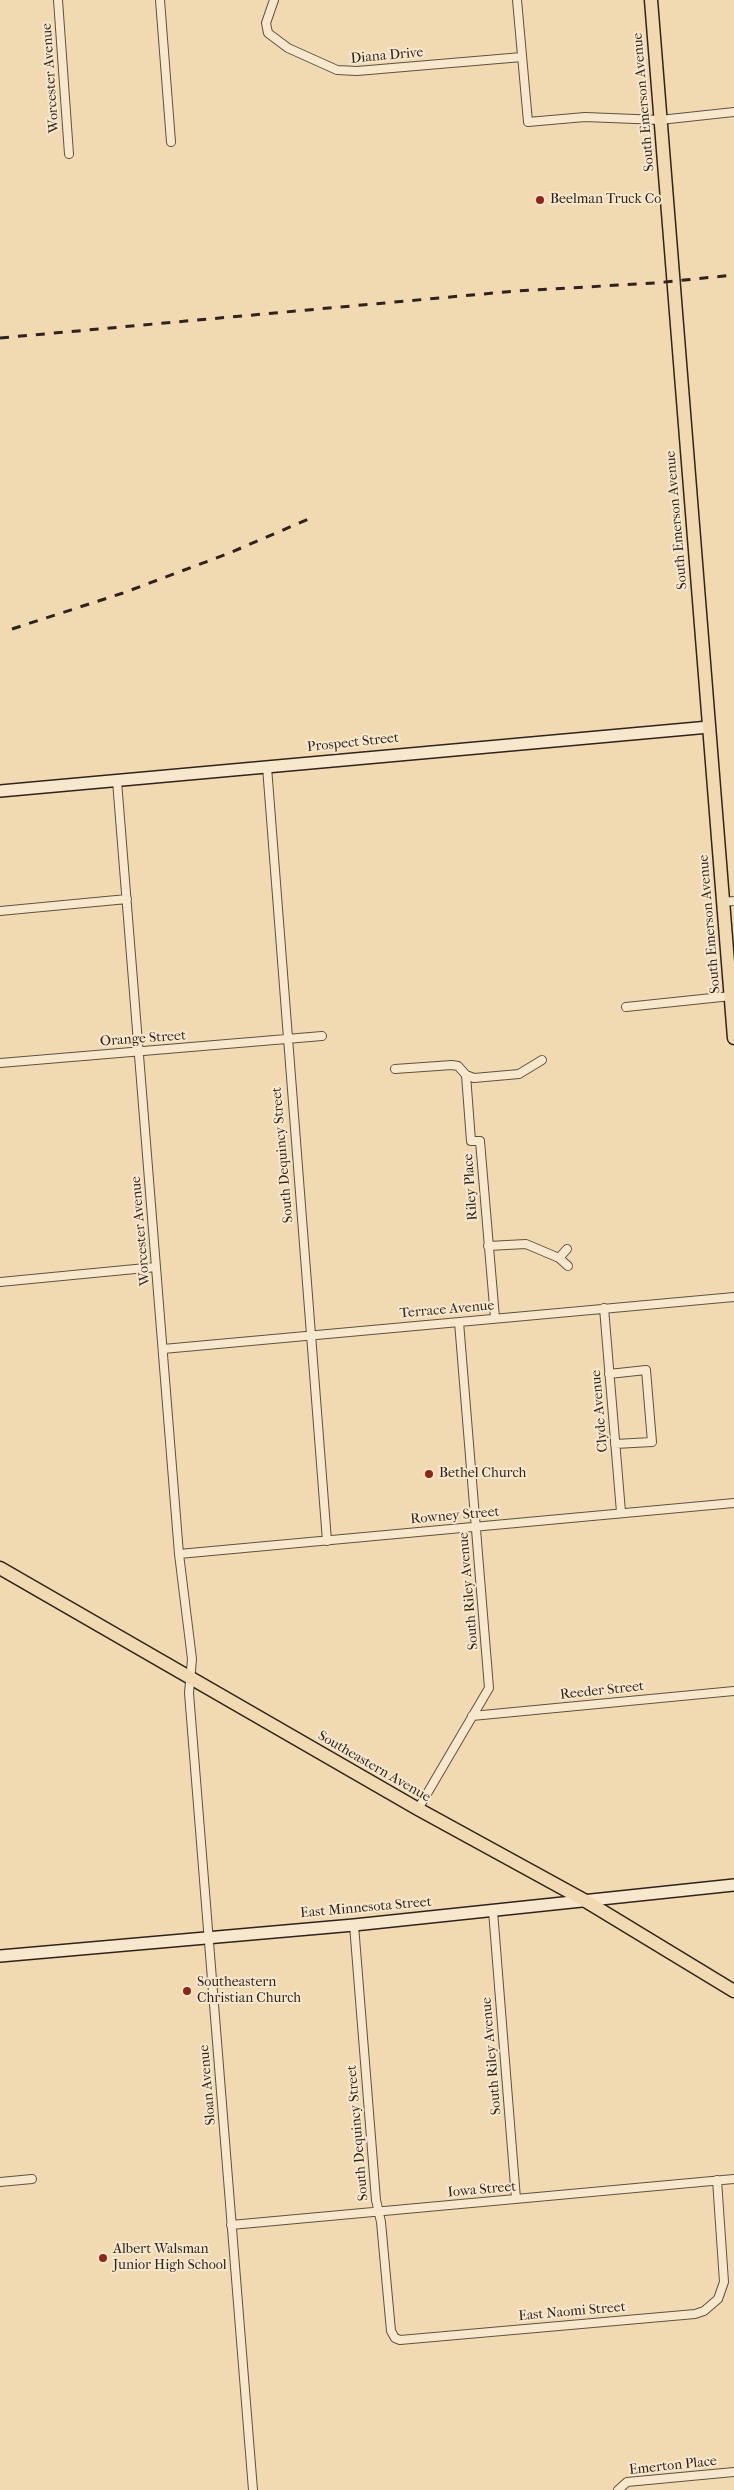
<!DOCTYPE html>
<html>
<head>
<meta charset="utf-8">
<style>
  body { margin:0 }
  canvas { display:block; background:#f1dab2 }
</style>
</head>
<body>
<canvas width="734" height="2490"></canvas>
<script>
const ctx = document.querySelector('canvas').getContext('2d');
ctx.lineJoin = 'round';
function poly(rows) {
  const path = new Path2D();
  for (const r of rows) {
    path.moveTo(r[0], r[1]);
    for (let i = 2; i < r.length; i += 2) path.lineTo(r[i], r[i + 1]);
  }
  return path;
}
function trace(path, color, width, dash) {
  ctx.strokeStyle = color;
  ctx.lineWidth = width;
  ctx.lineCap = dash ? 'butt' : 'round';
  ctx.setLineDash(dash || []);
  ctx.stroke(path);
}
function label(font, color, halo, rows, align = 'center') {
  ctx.font = font + ' "IM FELL French Canon",serif';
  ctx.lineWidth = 4;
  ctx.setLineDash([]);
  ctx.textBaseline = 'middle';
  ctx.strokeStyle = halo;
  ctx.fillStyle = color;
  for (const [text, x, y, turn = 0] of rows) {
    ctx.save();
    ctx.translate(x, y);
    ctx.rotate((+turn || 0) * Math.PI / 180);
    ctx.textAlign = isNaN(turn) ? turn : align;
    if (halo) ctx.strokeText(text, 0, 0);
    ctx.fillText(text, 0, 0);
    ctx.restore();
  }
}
const street = poly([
  [58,0,69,154],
  [160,0,171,142],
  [274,0,266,23,268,33,288,48,337,70,357,71,522,57],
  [517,0,528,122,585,117,660,120,734,112],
  [267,767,327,1541],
  [117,781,179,1554,192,1659,189,1693,253,2490],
  [723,902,734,901],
  [0,911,127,899],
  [626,1007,731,996],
  [0,1063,322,1036],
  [395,1069,452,1065,458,1066,466,1075,474,1078,519,1074,542,1060],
  [466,1075,471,1141,480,1141,495,1318],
  [488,1246,526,1244,559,1258,568,1266],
  [559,1258,567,1249],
  [0,1282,156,1267],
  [604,1308,621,1512],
  [163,1349,734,1297],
  [609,1374,646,1370,652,1442,615,1444],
  [179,1554,734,1503],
  [472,1716,734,1691],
  [418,1809,489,1688,459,1322],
  [493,1911,516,2199],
  [354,1925,376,2200,381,2222,391,2331,395,2338,400,2340,695,2314,704,2311,718,2299,724,2282,717,2180],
  [0,2182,32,2179],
  [231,2225,734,2179],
  [618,2490,627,2482,734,2472]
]);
const secondary = poly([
  [0,791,709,727],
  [0,1956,354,1925,734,1885]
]);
const primary = poly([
  [651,0,734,1038],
  [0,1568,418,1809,584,1900,734,1991]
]);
trace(street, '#605241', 10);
trace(secondary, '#2f241b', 14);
trace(primary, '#2f241b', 15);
trace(street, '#f6e7cd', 8);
trace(secondary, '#f6e7cd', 11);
trace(primary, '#f1dab2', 12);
trace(poly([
  [0,338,516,291,655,283,734,275],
  [12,629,123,593,227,554,311,518]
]), '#2f241b', 3, [9, 9]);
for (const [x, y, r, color] of [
  [540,200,5,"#8f2418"],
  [429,1474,5,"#8f2418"],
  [187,1991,5,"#8f2418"],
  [103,2258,5,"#8f2418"]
]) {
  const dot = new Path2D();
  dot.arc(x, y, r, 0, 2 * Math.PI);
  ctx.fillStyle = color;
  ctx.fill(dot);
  trace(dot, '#f6e7cd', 2);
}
label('14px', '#2f241b', '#f6e7cd', [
  ["Diana Drive",387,56,-5],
  ["Worcester Avenue",51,78,-94],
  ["South Emerson Avenue",644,102,-95],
  ["South Emerson Avenue",677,520,-95],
  ["Prospect Street",353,743,-6],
  ["South Emerson Avenue",710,924,-95],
  ["Orange Street",143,1039,-4],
  ["South Dequincy Street",283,1155,-95],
  ["Riley Place",471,1187,-94],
  ["Worcester Avenue",141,1231,-95],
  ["Terrace Avenue",447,1310,-5],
  ["Clyde Avenue",600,1411,-95],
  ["Rowney Street",455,1516,-5],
  ["South Riley Avenue",469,1591,-95],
  ["Reeder Street",602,1691,-6],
  ["Southeastern Avenue",374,1767,30],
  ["East Minnesota Street",366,1908,-5],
  ["South Riley Avenue",492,2056,-95],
  ["Sloan Avenue",208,2085,-95],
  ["South Dequincy Street",358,2133,-95],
  ["Iowa Street",482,2190,-5],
  ["East Naomi Street",572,2312,-5],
  ["Emerton Place",673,2466,-6]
]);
label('14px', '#2f241b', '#f6e7cd', [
  ["Beelman Truck Co",550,200],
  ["Bethel Church",439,1474],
  ["Southeastern",197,1983],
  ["Christian Church",197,1999],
  ["Albert Walsman",113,2250],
  ["Junior High School",113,2266]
], 'left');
</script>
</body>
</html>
